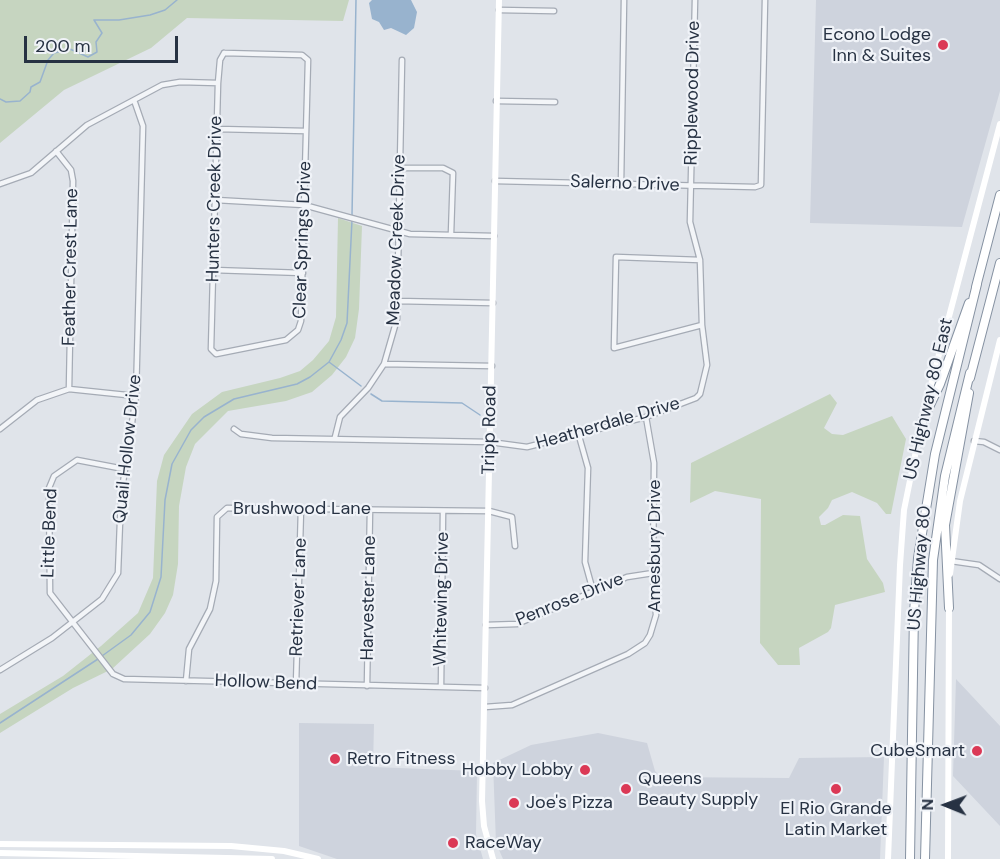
<!DOCTYPE html>
<html>
<head>
<meta charset="utf-8">
<style>
  body { margin:0 }
  #map { position:relative; width:1000px; height:859px; overflow:hidden; background:#e0e4ea; font-family:"DM Sans",sans-serif }
  canvas { display:block }
  .north { position:absolute; left:916px; top:775px; width:60px; height:60px; -webkit-text-stroke:4px #f0f3f8; paint-order:stroke; rotate:271deg; font-size:16px; font-weight:700; line-height:24px; text-align:center; color:#273243 }
  .north::after { content:''; display:block; margin:auto; width:21px; height:27px; background:#273243; clip-path:polygon(50% 0,100% 100%,50% 72%,0 100%) }
  .scale { position:absolute; left:24px; top:36px; width:154px; height:27px; box-sizing:border-box; border:3px solid #273243; border-top:0; padding-left:8px; font-size:18px; line-height:21px; white-space:nowrap; color:#273243; -webkit-text-stroke:4px #f0f3f8; paint-order:stroke }
</style>
</head>
<body>
<div id="map">
<canvas width="1000" height="859"></canvas>
<div class="north">N</div>
<div class="scale">200 m</div>
</div>
<script>
const ctx = document.querySelector('canvas').getContext('2d');
ctx.lineJoin = 'round';
function fill(path, color) {
  ctx.fillStyle = color;
  ctx.fill(path, 'evenodd');
}
function poly(rows) {
  const path = new Path2D();
  for (const r of rows) {
    path.moveTo(r[0], r[1]);
    for (let i = 2; i < r.length; i += 2) path.lineTo(r[i], r[i + 1]);
  }
  return path;
}
function trace(path, color, width, dash) {
  ctx.strokeStyle = color;
  ctx.lineWidth = width;
  ctx.lineCap = dash ? 'butt' : 'round';
  ctx.setLineDash(dash || []);
  ctx.stroke(path);
}
function label(font, color, halo, rows, align = 'center') {
  ctx.font = font + ' "DM Sans",sans-serif';
  ctx.lineWidth = 4.5;
  ctx.setLineDash([]);
  ctx.textBaseline = 'middle';
  ctx.strokeStyle = halo;
  ctx.fillStyle = color;
  for (const [text, x, y, turn = 0] of rows) {
    ctx.save();
    ctx.translate(x, y);
    ctx.rotate((+turn || 0) * Math.PI / 180);
    ctx.textAlign = isNaN(turn) ? turn : align;
    if (halo) ctx.strokeText(text, 0, 0);
    ctx.fillText(text, 0, 0);
    ctx.restore();
  }
}
fill(poly([
  [816,0,1000,0,1000,91,962,227,810,223],
  [956,679,1000,726,1000,826,953,776],
  [299,723,374,724,373,767,477,771,476,834,483,859,337,859,299,846],
  [598,733,647,743,655,771,661,777,789,778,799,758,884,757,880,859,503,859,496,843,493,763,531,745]
]), '#ced3dd');
fill(poly([
  [0,0,349,0,343,21,187,18,151,48,64,90,0,143],
  [338,218,362,226,359,309,355,338,346,357,332,375,312,392,286,401,228,411,195,444,186,467,179,506,178,564,173,595,165,613,150,634,112,669,73,688,0,733,0,714,63,676,101,646,138,613,153,578,157,481,164,455,192,414,222,392,280,378,300,371,313,360,329,341,336,317],
  [830,394,837,403,824,428,832,434,843,435,892,416,906,439,891,514,886,514,877,503,852,492,832,500,828,508,819,517,821,525,825,525,843,515,860,516,867,559,883,583,885,592,835,605,831,628,828,632,799,648,800,665,778,665,760,643,761,499,715,491,690,503,691,463]
]), '#c6d5c0');
fill(poly([
  [372,0,411,0,417,12,414,28,406,35,391,28,384,30,379,22,372,19,369,3]
]), '#98b3ce');
trace(poly([
  [0,99,6,102,20,101,30,92,31,87,40,82,48,60,54,53,70,49,88,57,97,52,96,42,102,33,94,20,119,20,150,15,165,10,177,0],
  [352,215,356,0],
  [329,362,361,386],
  [371,394,382,401,462,403,480,415],
  [102,656,131,635,150,612,161,577,165,500,172,464,191,430,204,417,234,399,297,384,310,377,329,362,341,340,347,323,352,220],
  [0,723,98,659]
]), '#98b3ce', 1.5);
const street = poly([
  [499,10,554,11],
  [224,53,302,55,308,60,301,321,298,330,286,340,216,354,211,349,218,83,220,60,224,53],
  [496,101,555,102],
  [217,129,306,131],
  [56,151,71,170,73,181,69,389],
  [400,168,443,168,453,173,451,234],
  [495,181,755,187,761,185,765,0],
  [0,184,31,173,87,125,162,85,180,82,218,83],
  [621,184,624,0],
  [216,200,304,205,410,234,494,236],
  [700,260,616,257,614,348,702,325],
  [213,270,303,273],
  [397,301,493,303],
  [384,364,492,366],
  [0,429,37,400,69,389,136,396],
  [234,429,241,434,272,438,490,442,527,447,646,417,696,398,700,394,707,365,702,325,700,260,690,222,695,0],
  [579,436,588,468,585,562,593,591],
  [335,437,340,417,368,388,384,364,397,319,402,60],
  [974,441,984,442,1000,450],
  [124,469,77,460,54,476,49,488,50,593,113,674,124,679,485,688],
  [951,561,979,565,1000,579],
  [486,625,517,624,627,577,653,573],
  [0,670,52,638,102,599,118,573,121,496,136,396,143,126,134,100],
  [186,681,189,649,210,609,216,581,217,517,227,508,489,511,512,517,515,546],
  [296,685,301,509],
  [367,686,370,509],
  [441,687,443,511],
  [485,707,512,705,628,654,645,643,650,635,656,615,653,573,654,463,646,417]
]);
const highway = poly([
  [976,287,1000,195],
  [970,378,1000,263],
  [921,424,940,384,969,303],
  [949,608,945,525,969,393],
  [910,859,914,612,918,558,935,454,977,284],
  [925,859,933,560,945,476,970,373]
]);
trace(street, '#a5abb5', 7);
trace(highway, '#8692a2', 10);
trace(street, '#f3f5f8', 4.5);
trace(poly([
  [924,411,1000,124],
  [950,574,960,501,1000,340],
  [0,844,231,846,284,851,318,859],
  [0,853,272,859],
  [493,859,484,826,482,801,499,0],
  [888,859,900,565,904,510,922,421],
  [948,859,949,605]
]), '#fff', 6);
trace(highway, '#fff', 8);
for (const [x, y, r, color] of [
  [943,45,6,"#db3956"],
  [977,751,6,"#db3956"],
  [335,759,6,"#db3956"],
  [585,770,6,"#db3956"],
  [626,789,6,"#db3956"],
  [836,789,6,"#db3956"],
  [514,803,6,"#db3956"],
  [453,843,6,"#db3956"]
]) {
  const dot = new Path2D();
  dot.arc(x, y, r, 0, 2 * Math.PI);
  ctx.fillStyle = color;
  ctx.fill(dot);
  trace(dot, '#f0f3f8', 2);
}
label('18px', '#273243', '#f0f3f8', [
  ["Econo Lodge",931,35,"right"],
  ["Inn & Suites",931,56,"right"],
  ["CubeSmart",965,751,"right"],
  ["Retro Fitness",347,759],
  ["Hobby Lobby",573,770,"right"],
  ["Queens",638,779],
  ["Beauty Supply",638,800],
  ["Joe's Pizza",526,803],
  ["El Rio Grande",836,809,"center"],
  ["Latin Market",836,830,"center"],
  ["RaceWay",465,843]
], 'left');
label('18px', '#273243', '#f0f3f8', [
  ["Ripplewood Drive",693,93,-89],
  ["Salerno Drive",625,184,2],
  ["Hunters Creek Drive",215,199,-89],
  ["Clear Springs Drive",303,240,-88],
  ["Meadow Creek Drive",397,240,-88],
  ["Feather Crest Lane",71,267,-89],
  ["US Highway 80 East",929,399,-77],
  ["Heatherdale Drive",608,424,-16],
  ["Tripp Road",490,430,-89],
  ["Quail Hollow Drive",128,449,-84],
  ["Brushwood Lane",302,509],
  ["Little Bend",50,533,-88],
  ["Amesbury Drive",655,546,-90],
  ["US Highway 80",920,568,-85],
  ["Retriever Lane",299,597,-88],
  ["Harvester Lane",369,598,-89],
  ["Whitewing Drive",442,599,-89],
  ["Penrose Drive",570,600,-22],
  ["Hollow Bend",266,683,2]
]);
</script>
</body>
</html>
